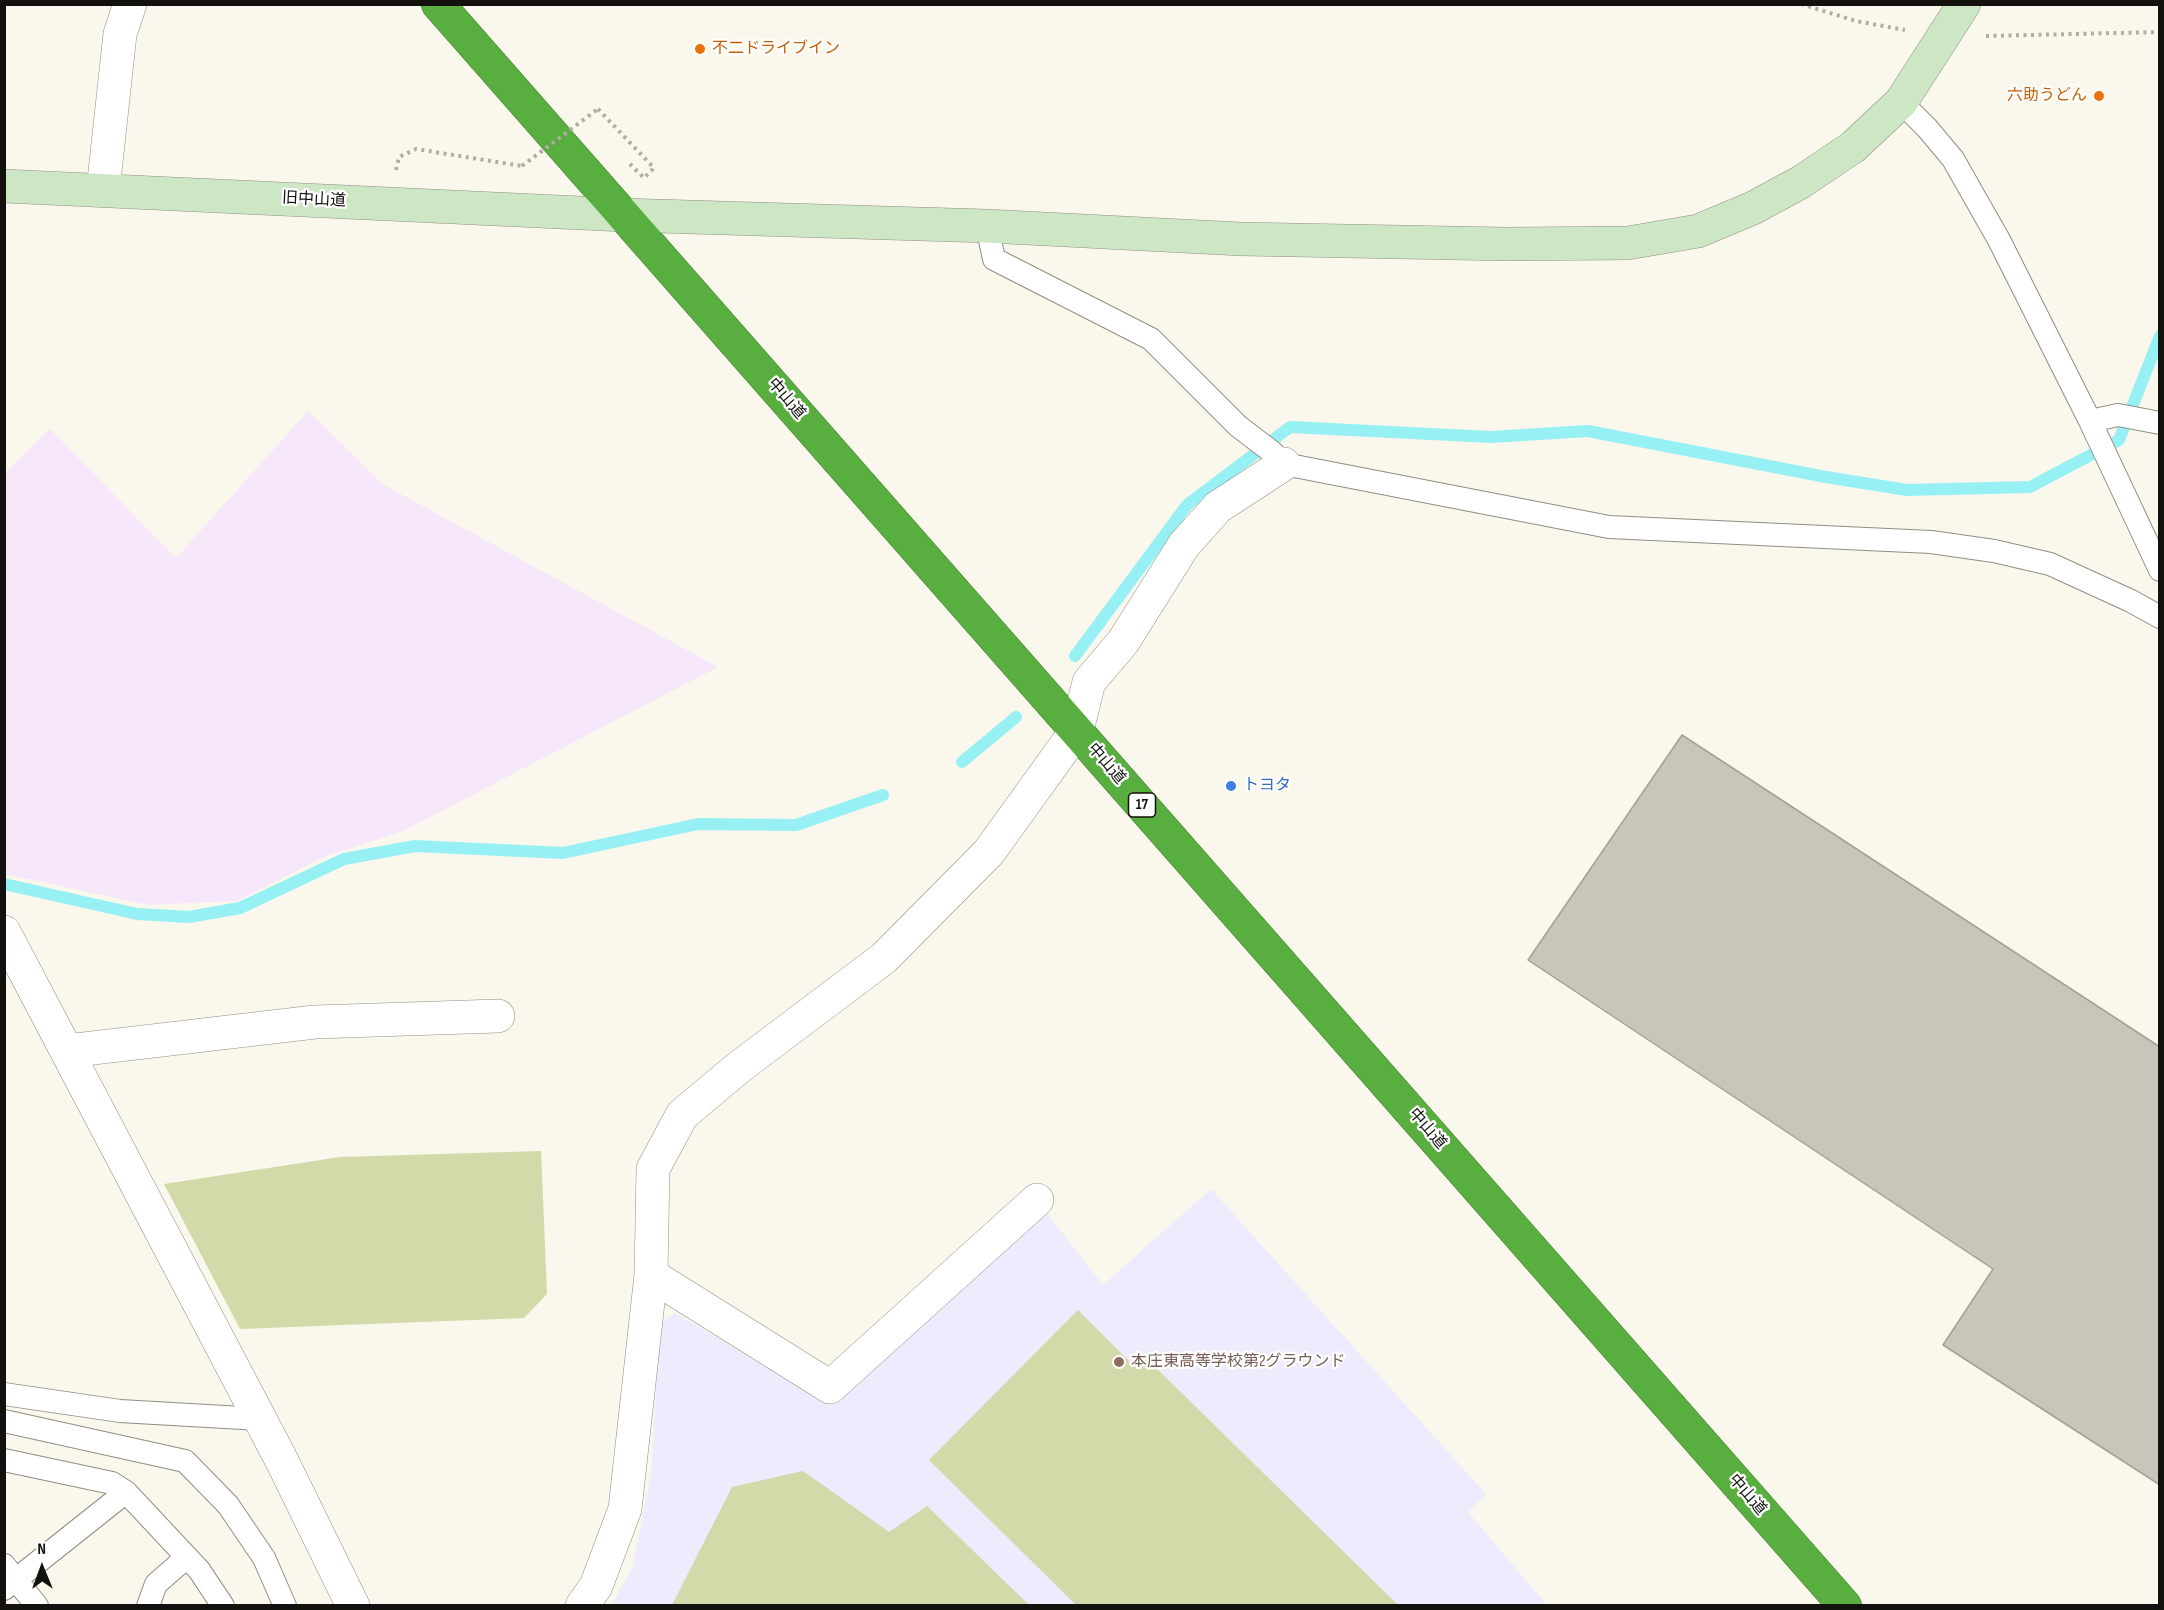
<!DOCTYPE html>
<html>
<head>
<meta charset="utf-8">
<style>
  body { margin:0 }
  #map { position:relative; width:2164px; height:1610px; overflow:hidden; background:#faf7ec; font-family:"Sofia Sans Condensed",sans-serif }
  canvas { display:block }
  .frame { position:absolute; inset:0; border:6px solid #12110d; pointer-events:none }
  .north { position:absolute; left:12px; top:1538px; width:60px; height:60px; -webkit-text-stroke:4px #fff; paint-order:stroke; rotate:359deg; font-size:16px; font-weight:700; line-height:24px; text-align:center; color:#12110d }
  .north::after { content:''; display:block; margin:auto; width:21px; height:27px; background:#12110d; clip-path:polygon(50% 0,100% 100%,50% 72%,0 100%) }
</style>
</head>
<body>
<div id="map">
<canvas width="2164" height="1610"></canvas>
<div class="frame"></div>
<div class="north">N</div>
</div>
<script>
const ctx = document.querySelector('canvas').getContext('2d');
ctx.lineJoin = 'round';
function fill(path, color) {
  ctx.fillStyle = color;
  ctx.fill(path, 'evenodd');
}
function poly(rows) {
  const path = new Path2D();
  for (const r of rows) {
    path.moveTo(r[0], r[1]);
    for (let i = 2; i < r.length; i += 2) path.lineTo(r[i], r[i + 1]);
  }
  return path;
}
function trace(path, color, width, dash) {
  ctx.strokeStyle = color;
  ctx.lineWidth = width;
  ctx.lineCap = dash ? 'butt' : 'round';
  ctx.setLineDash(dash || []);
  ctx.stroke(path);
}
function label(font, color, halo, rows, align = 'center') {
  ctx.font = font + ' "Sofia Sans Condensed","Noto Sans JP",sans-serif';
  ctx.lineWidth = 4.5;
  ctx.setLineDash([]);
  ctx.textBaseline = 'middle';
  ctx.strokeStyle = halo;
  ctx.fillStyle = color;
  for (const [text, x, y, turn = 0] of rows) {
    ctx.save();
    ctx.translate(x, y);
    ctx.rotate((+turn || 0) * Math.PI / 180);
    ctx.textAlign = isNaN(turn) ? turn : align;
    if (halo) ctx.strokeText(text, 0, 0);
    ctx.fillText(text, 0, 0);
    ctx.restore();
  }
}
fill(poly([
  [308,411,384,485,718,667,403,831,324,857,237,901,148,905,5,874,5,473,50,429,176,558]
]), '#f6e7fb');
fill(poly([
  [1211,1189,1486,1494,1468,1512,1547,1605,611,1606,633,1566,651,1474,660,1323,675,1313,826,1401,1044,1209,1103,1285]
]), '#edebfd');
fill(poly([
  [541,1151,547,1294,524,1318,240,1329,164,1184,340,1157],
  [1078,1310,1135,1367,1145,1357,1398,1605,1076,1605,929,1460],
  [803,1471,889,1532,927,1506,1029,1605,672,1605,732,1487]
]), '#d3daa9');
trace(poly([
  [1075,656,1187,505,1290,427,1491,437,1588,431,1826,477,1907,490,2030,487,2119,440,2160,336],
  [962,762,1016,717],
  [4,884,137,914,189,917,240,908,344,859,415,846,563,853,698,824,796,825,883,795]
]), '#97f0f4', 12);
const building = poly([
  [1682,735,2160,1047,2160,1485,1943,1345,1993,1269,1528,960,1682,735]
]);
fill(building, '#c8c5ba');
trace(building, '#a4a197', 1.5);
const lane = poly([
  [1901,102,1927,128,1953,159,1999,240,2090,421,2160,570],
  [987,226,994,259,1151,339,1238,426,1272,452,1284,464,1609,527,1931,542,1994,551,2050,564,2131,601,2160,617],
  [2090,421,2118,415,2160,423],
  [4,1394,120,1411,260,1419],
  [4,1421,185,1461,228,1505,264,1558,285,1606],
  [4,1460,112,1483,126,1492,199,1570,223,1606],
  [4,1565,37,1606],
  [4,1589,126,1492],
  [148,1606,156,1584,187,1557]
]);
const street = poly([
  [103,190,120,34,130,4],
  [4,932,282,1461,353,1606],
  [67,1051,315,1022,498,1016],
  [651,1275,830,1387,1037,1200],
  [582,1606,596,1586,625,1509,651,1275,653,1169,682,1115,738,1068,884,958,989,852,1077,730,1089,682,1123,642,1184,545,1218,507,1284,464]
]);
const secondary = poly([
  [4,186,624,215,987,226,1241,239,1506,244,1628,243,1698,231,1753,208,1801,182,1853,147,1901,102,1964,4]
]);
const highway = poly([
  [438,4,1845,1606]
]);
trace(lane, '#918e84', 24);
trace(street, '#918e84', 34);
trace(secondary, '#918e84', 34);
trace(highway, '#40782e', 34);
trace(poly([
  [1801,4,1856,21,1905,30],
  [1986,36,2160,32],
  [598,109,654,168,644,178,630,164],
  [396,170,399,157,416,149,522,166]
]), '#afada4', 4, [3, 4.5]);
trace(lane, '#fff', 22);
trace(street, '#fff', 33);
trace(secondary, '#cde7c5', 33);
trace(highway, '#58af3f', 33);
trace(poly([
  [522,166,598,109]
]), '#afada4', 4, [3, 4.5]);
for (const [x, y, r, color] of [
  [700,49,6,"#e8710a"],
  [2099,96,6,"#e8710a"],
  [1231,786,6,"#3f7fe0"],
  [1119,1362,6,"#8d6e63"]
]) {
  const dot = new Path2D();
  dot.arc(x, y, r, 0, 2 * Math.PI);
  ctx.fillStyle = color;
  ctx.fill(dot);
  trace(dot, '#fff', 2);
}
for (const [x, y, w] of [
  [1142,805,27]
]) {
  const box = new Path2D();
  box.roundRect(x - w / 2, y - 12, w, 24, 4.5);
  ctx.fillStyle = '#fff';
  ctx.fill(box);
  trace(box, '#12110d', 1.5);
}
label('bold 15px', '#12110d', null, [
  ["17",1142,805]
]);
label('16px', '#c56008', '#fff', [
  ["不二ドライブイン",712,49],
  ["六助うどん",2087,96,"right"]
], 'left');
label('16px', '#12110d', '#fff', [
  ["旧中山道",314,200,3],
  ["中山道",786,399,49],
  ["中山道",1106,764,49],
  ["中山道",1427,1129,49],
  ["中山道",1747,1495,49]
]);
label('16px', '#366cbe', '#fff', [
  ["トヨタ",1243,786]
], 'left');
label('16px', '#785e54', '#fff', [
  ["本庄東高等学校第2グラウンド",1131,1362]
], 'left');
</script>
</body>
</html>
